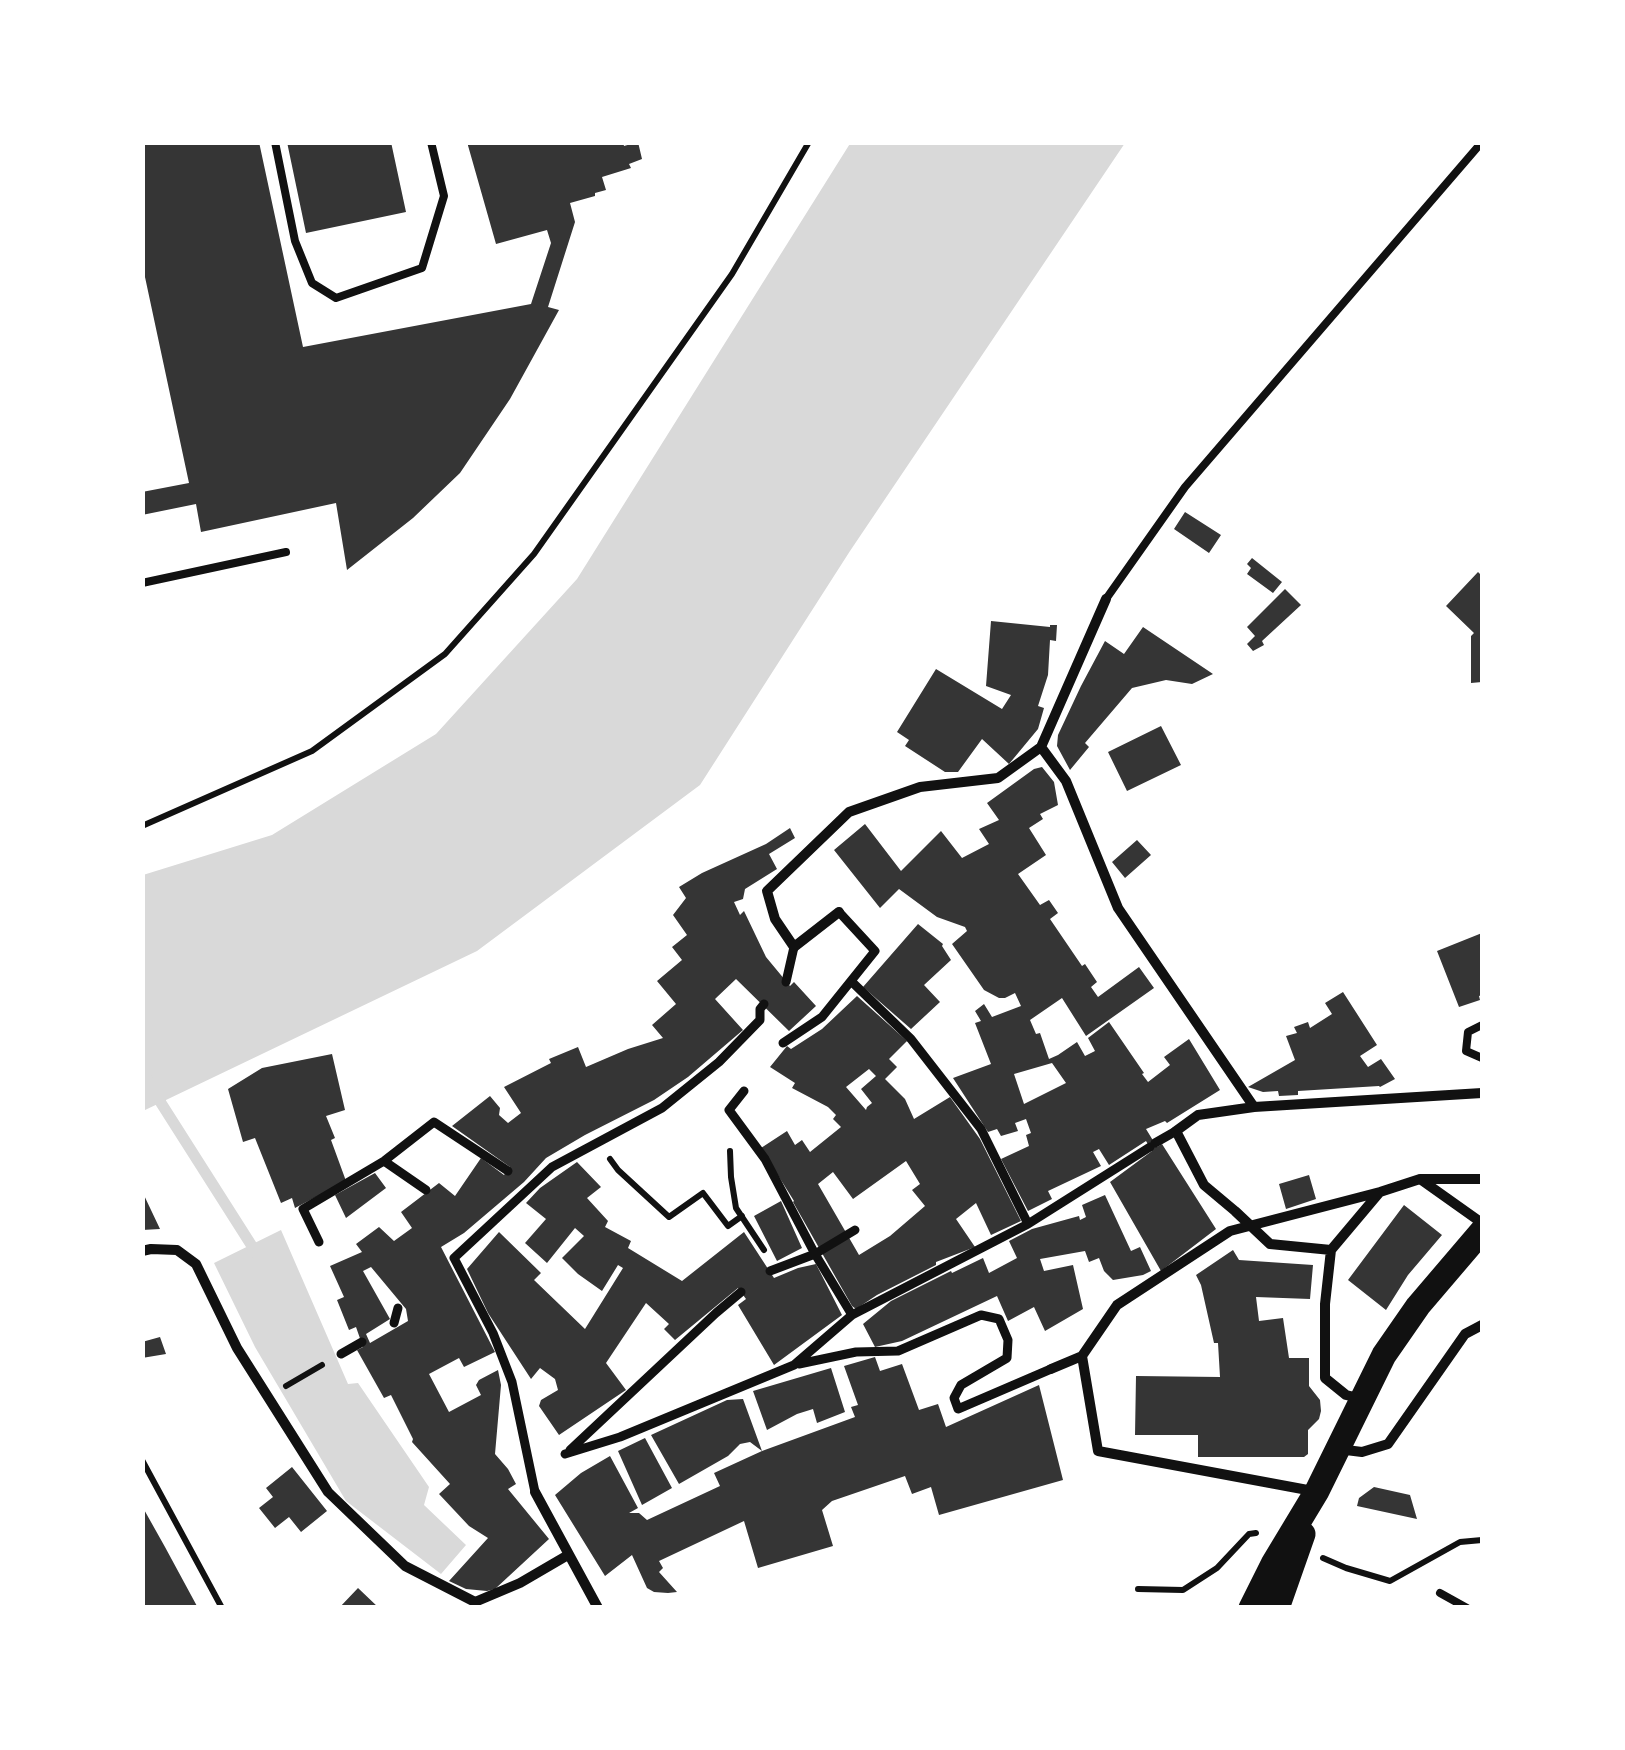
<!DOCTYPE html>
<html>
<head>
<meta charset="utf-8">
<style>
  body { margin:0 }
  #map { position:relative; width:1625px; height:1750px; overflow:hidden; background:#fff; font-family:Cabin,sans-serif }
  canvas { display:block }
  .frame { position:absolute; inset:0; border:145px solid #fff; pointer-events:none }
</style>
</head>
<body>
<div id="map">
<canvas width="1625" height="1750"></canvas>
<div class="frame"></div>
</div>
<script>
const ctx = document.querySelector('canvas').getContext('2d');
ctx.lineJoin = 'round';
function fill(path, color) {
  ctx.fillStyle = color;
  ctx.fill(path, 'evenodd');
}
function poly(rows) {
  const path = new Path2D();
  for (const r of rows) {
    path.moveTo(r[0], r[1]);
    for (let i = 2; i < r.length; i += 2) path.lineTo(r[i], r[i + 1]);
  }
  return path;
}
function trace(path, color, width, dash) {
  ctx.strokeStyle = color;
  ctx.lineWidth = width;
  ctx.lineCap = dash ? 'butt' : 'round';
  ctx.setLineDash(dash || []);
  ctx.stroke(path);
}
fill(poly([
  [851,142,1125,143,850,551,700,785,477,951,143,1111,143,875,272,835,436,734,577,579],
  [281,1230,348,1384,358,1383,429,1487,424,1505,466,1545,441,1574,346,1501,255,1347,214,1263]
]), '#d9d9d9');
trace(poly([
  [142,1070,161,1103,257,1254]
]), '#d9d9d9', 11);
fill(poly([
  [142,142,259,142,303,347,531,304,551,243,547,230,496,244,467,142,623,142,624,146,638,142,642,159,629,164,631,168,602,177,606,190,595,193,595,196,570,203,575,222,548,307,559,310,510,399,460,473,413,518,347,570,336,503,201,532,196,504,142,515,142,492,189,483,142,263],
  [287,142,391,142,406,212,306,233],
  [1185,512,1221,535,1209,553,1174,529],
  [1252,558,1282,582,1273,593,1247,574,1251,568,1247,564],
  [1478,572,1482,576,1482,682,1471,683,1471,636,1474,633,1446,606],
  [1285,589,1301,605,1262,641,1264,645,1253,651,1247,644,1255,636,1247,627],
  [991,621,1050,627,1050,625,1057,625,1056,641,1050,640,1048,675,1038,706,1044,708,1038,729,1009,764,982,739,958,772,945,772,905,746,909,740,897,732,936,669,1002,709,1011,695,986,686],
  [1143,627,1213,674,1192,684,1166,680,1132,688,1085,743,1089,747,1070,770,1057,746,1058,735,1081,686,1105,641,1124,654],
  [1161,726,1181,765,1127,791,1108,752],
  [1042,767,1054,782,1058,805,1040,814,1043,819,1029,828,1046,855,1018,874,1040,905,1049,900,1058,913,1050,919,1082,966,1085,964,1097,982,1091,987,1098,997,1139,967,1154,988,1086,1036,1062,998,1030,1020,1036,1034,1040,1033,1049,1059,1058,1055,1077,1042,1085,1056,1095,1051,1088,1038,1109,1022,1144,1073,1142,1074,1148,1082,1170,1065,1164,1057,1189,1039,1220,1090,1167,1123,1165,1121,1146,1129,1157,1147,1162,1144,1216,1229,1161,1271,1110,1182,1152,1151,1146,1141,1109,1165,1099,1149,1093,1152,1101,1166,1048,1191,1052,1199,1028,1211,1001,1159,1029,1146,1026,1135,1031,1133,1026,1119,1015,1123,1018,1131,1001,1136,997,1129,988,1132,953,1078,991,1064,975,1023,981,1021,975,1011,984,1004,992,1017,1021,1006,1015,993,1005,998,999,998,984,990,952,944,967,931,965,927,937,917,899,889,880,908,834,850,865,824,901,871,941,831,962,858,989,844,979,829,999,820,987,803,1034,769],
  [1052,1063,1066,1083,1024,1104,1014,1074],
  [790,828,795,838,769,854,777,869,745,889,743,899,734,902,740,915,744,911,766,957,790,986,794,982,816,1006,789,1031,736,979,715,999,743,1030,688,1077,654,1100,585,1135,546,1158,524,1182,464,1233,441,1247,495,1352,464,1367,459,1358,429,1374,449,1412,481,1395,476,1385,479,1380,498,1370,501,1385,495,1454,508,1469,516,1484,508,1489,549,1539,495,1589,487,1591,466,1589,449,1581,488,1538,469,1526,439,1494,450,1484,412,1442,413,1439,391,1395,384,1398,357,1350,363,1347,356,1327,349,1330,337,1300,344,1297,330,1266,362,1252,356,1244,379,1227,394,1241,412,1228,401,1212,439,1183,455,1196,481,1158,504,1175,510,1167,452,1126,490,1096,500,1108,499,1115,508,1123,521,1113,504,1087,551,1063,549,1059,578,1047,586,1067,628,1049,663,1038,652,1025,676,1004,657,981,682,960,672,947,687,935,673,915,686,898,679,887,702,873,766,844],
  [371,1267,406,1309,408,1321,370,1343,366,1334,390,1319,363,1271],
  [1137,840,1151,855,1125,878,1112,862],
  [918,924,943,944,942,946,951,960,924,985,940,1002,911,1029,863,987],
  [1482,933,1482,995,1479,996,1480,1000,1459,1007,1437,951],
  [1343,992,1377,1045,1360,1056,1368,1067,1381,1059,1395,1079,1380,1087,1379,1086,1298,1091,1298,1095,1279,1096,1278,1091,1263,1092,1248,1087,1295,1060,1286,1036,1297,1033,1294,1027,1308,1022,1310,1028,1332,1014,1325,1003],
  [857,996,907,1041,889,1059,897,1067,885,1079,905,1099,914,1119,950,1097,980,1139,1021,1221,991,1235,976,1203,956,1219,975,1247,936,1262,936,1265,877,1295,856,1309,852,1306,793,1202,794,1201,761,1148,787,1131,795,1145,802,1140,810,1152,841,1127,833,1119,836,1115,828,1107,792,1088,795,1083,770,1067,787,1046,791,1049,822,1029],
  [869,1069,876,1076,861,1089,872,1103,867,1107,866,1110,846,1087],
  [906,1161,920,1184,912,1190,925,1206,890,1236,859,1255,818,1184,833,1172,853,1199],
  [332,1054,345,1110,326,1116,335,1138,331,1140,346,1181,295,1208,292,1198,281,1203,255,1138,243,1142,228,1089,262,1068],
  [577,1162,601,1187,587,1198,608,1221,605,1227,631,1241,628,1248,682,1281,744,1232,774,1278,798,1268,816,1264,842,1315,774,1365,738,1305,746,1299,738,1288,675,1340,664,1329,669,1324,646,1303,606,1363,626,1390,559,1435,539,1406,541,1400,558,1390,555,1379,540,1368,531,1379,488,1313,467,1269,499,1232,541,1273,534,1280,585,1329,623,1268,618,1265,602,1291,578,1274,562,1258,584,1236,575,1228,547,1263,525,1243,546,1219,526,1203,540,1188],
  [375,1173,386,1188,346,1218,335,1195],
  [1309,1175,1316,1199,1286,1209,1279,1184],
  [142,1191,160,1229,142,1230],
  [1105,1195,1131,1251,1140,1247,1151,1271,1143,1275,1113,1280,1104,1271,1099,1258,1089,1262,1085,1251,1040,1259,1044,1271,1073,1265,1083,1309,1045,1331,1034,1307,1008,1321,997,1296,902,1341,875,1347,863,1324,891,1301,951,1271,952,1273,983,1258,989,1273,1017,1258,1009,1241,1032,1229,1079,1216,1080,1220,1086,1217,1082,1205],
  [781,1201,802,1248,777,1261,754,1216],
  [1404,1205,1442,1235,1408,1275,1386,1310,1348,1280],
  [1233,1250,1239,1260,1313,1265,1310,1299,1256,1297,1259,1321,1283,1318,1289,1358,1309,1358,1309,1386,1320,1400,1321,1411,1319,1419,1308,1430,1308,1454,1304,1457,1198,1457,1198,1435,1135,1435,1136,1376,1220,1377,1218,1343,1214,1343,1201,1285,1196,1275],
  [160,1337,166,1354,142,1358,142,1342],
  [875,1357,880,1371,902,1364,919,1410,938,1404,946,1427,1039,1385,1063,1480,939,1515,931,1487,912,1494,905,1476,832,1501,822,1510,833,1546,758,1568,744,1521,659,1561,663,1568,659,1572,677,1592,668,1593,654,1592,647,1588,632,1555,605,1576,555,1495,581,1473,610,1456,638,1508,629,1513,639,1513,647,1520,720,1486,714,1473,762,1451,750,1442,740,1444,728,1456,679,1484,651,1435,727,1400,743,1399,762,1451,855,1417,851,1407,858,1405,844,1366],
  [831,1368,845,1412,817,1423,813,1409,797,1414,767,1430,753,1391],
  [645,1438,672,1488,642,1505,618,1451],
  [292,1467,327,1511,301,1532,289,1517,275,1528,259,1508,273,1497,266,1488],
  [1374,1487,1410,1495,1417,1519,1357,1506,1359,1498],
  [142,1506,165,1547,198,1608,142,1608],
  [358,1588,379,1608,339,1608]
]), '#353535');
trace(poly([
  [142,826,312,751,445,654,534,554,732,274,809,142],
  [730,1151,731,1177,736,1208,764,1250],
  [610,1159,618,1170,669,1217,703,1193,728,1226,742,1216],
  [286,1386,322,1365],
  [142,1460,222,1608],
  [1323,1558,1346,1568,1390,1581,1460,1542,1482,1540],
  [1138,1589,1183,1590,1217,1568,1249,1534,1256,1533]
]), '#111', 6);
trace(poly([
  [275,142,295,241,312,283,336,298,422,268,444,196,431,142],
  [142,583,286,552],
  [1106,599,1185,487,1482,142],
  [1482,1025,1468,1032,1466,1051,1482,1058],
  [1440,1593,1467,1608]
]), '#111', 8);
trace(poly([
  [851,981,911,1039,981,1129,1028,1224],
  [786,982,794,947],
  [783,1043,822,1017,875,951,839,912],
  [744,1091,729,1110,765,1159,815,1254,852,1315],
  [1155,1143,1176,1131],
  [384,1161,426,1190],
  [319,1242,303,1209,384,1161,434,1122,508,1171],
  [770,1271,815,1254,855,1230],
  [394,1323,398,1308],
  [341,1354,362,1342],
  [799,1364,856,1352,898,1351,981,1315,999,1319,1008,1340,1007,1358,961,1385,954,1398,958,1409,1051,1369],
  [570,1450,716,1313,741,1292],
  [565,1454,620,1437,794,1365,852,1315,1028,1224,1150,1147],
  [535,1492,512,1382,493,1333,454,1258,552,1167,662,1108,719,1062,760,1020,760,1009,764,1004]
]), '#111', 9);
trace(poly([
  [1041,747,1066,781,1118,908,1254,1107],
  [1041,747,1106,599],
  [839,912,794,947,775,919,767,891,849,812,920,787,998,778,1041,747],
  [1482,1179,1420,1179,1482,1223],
  [1331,1250,1270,1244,1235,1211,1204,1185,1176,1131,1198,1115,1254,1107,1482,1093],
  [142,1251,151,1249,177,1250,196,1264,237,1348,328,1492,405,1566,475,1602,520,1583,568,1555],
  [1051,1369,1082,1356],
  [1359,1398,1346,1395,1325,1378,1325,1304,1331,1250,1379,1193],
  [1338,1449,1362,1452,1388,1444,1465,1334,1482,1325],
  [1313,1491,1098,1451,1082,1356,1117,1305,1230,1231,1380,1192,1420,1179],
  [535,1492,598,1608]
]), '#111', 10);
trace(poly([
  [1251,1608,1273,1564,1317,1491,1384,1355,1418,1306,1482,1231],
  [1277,1608,1303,1534]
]), '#111', 25);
</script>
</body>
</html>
